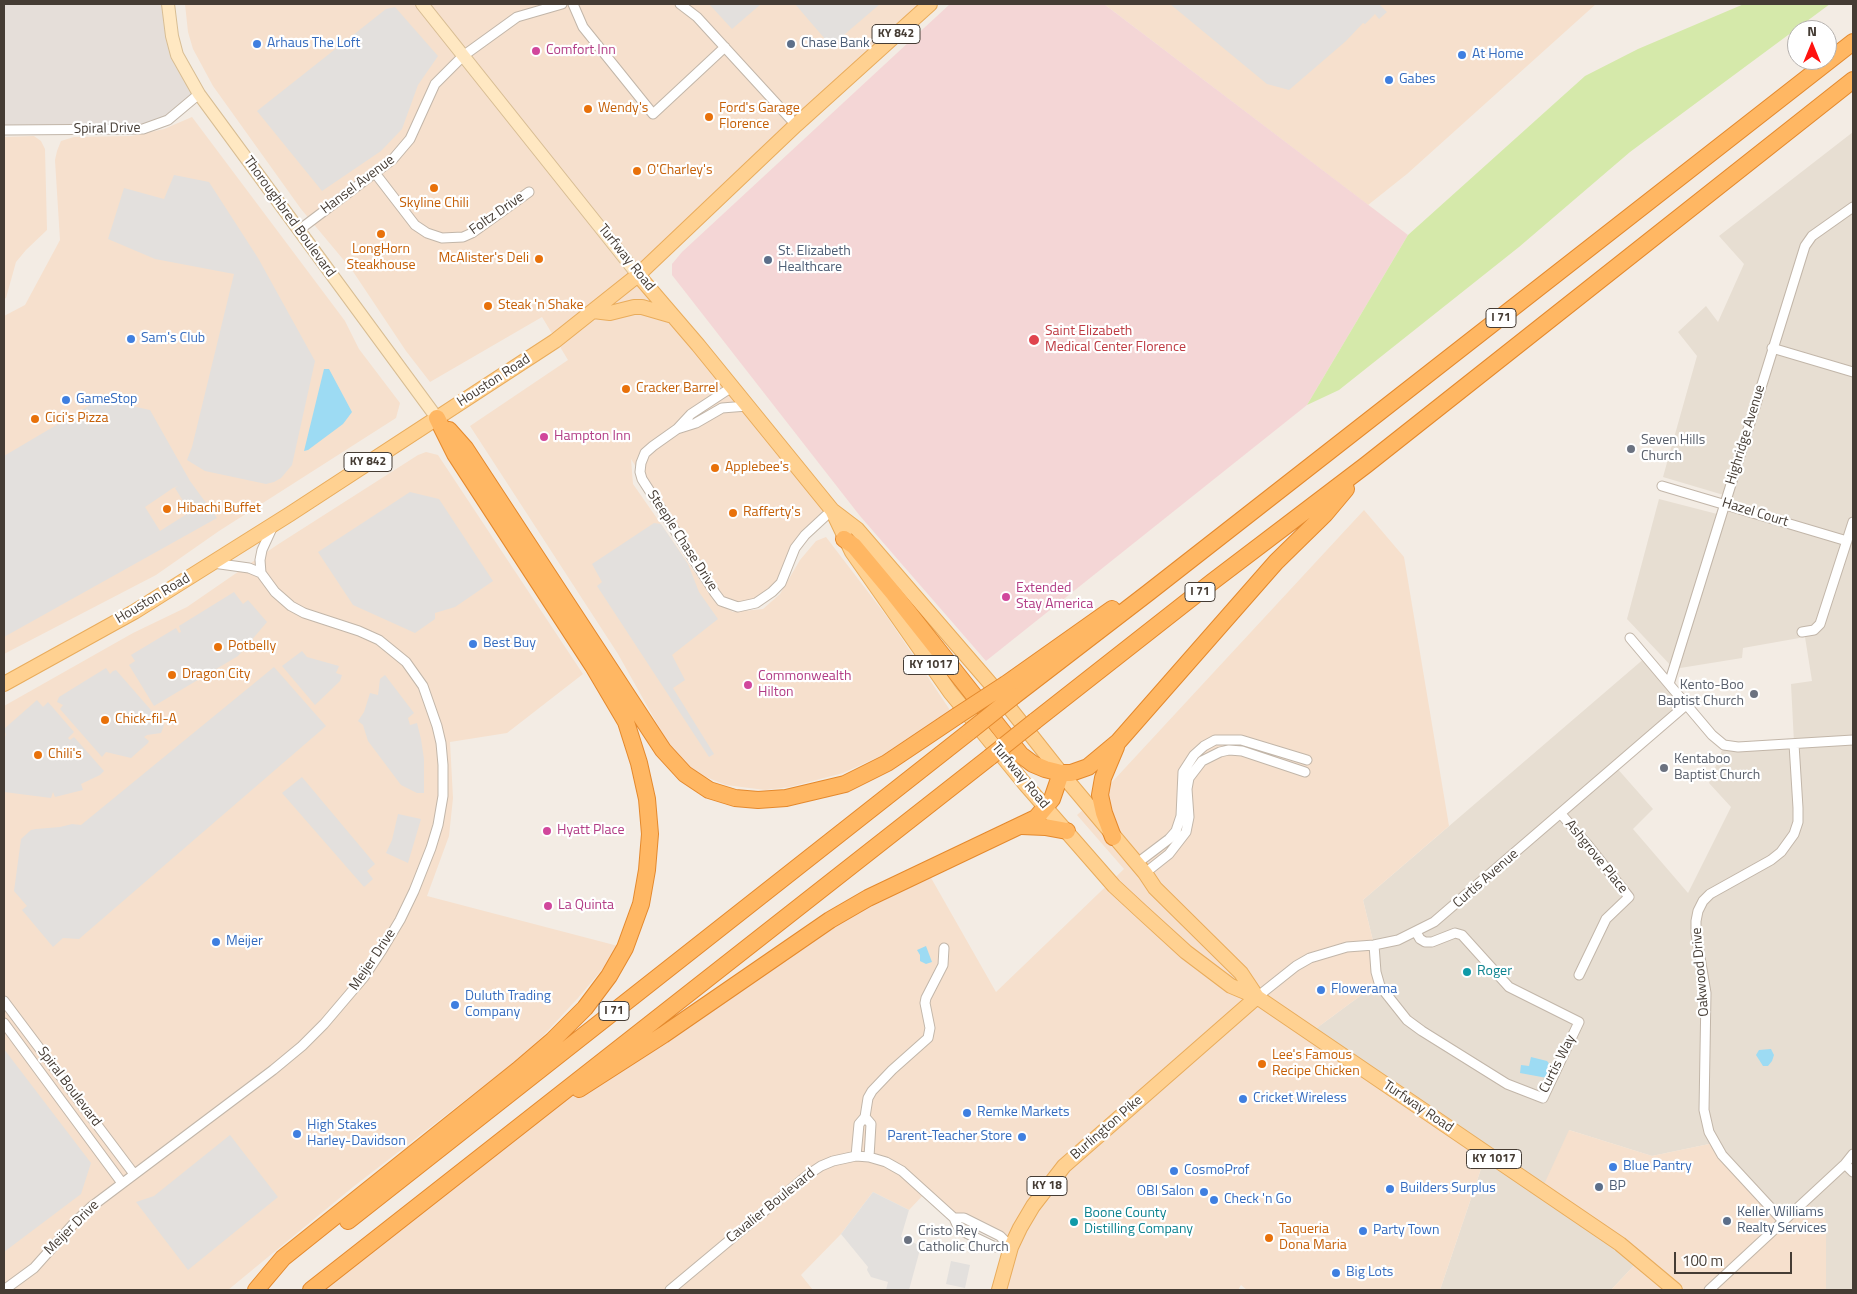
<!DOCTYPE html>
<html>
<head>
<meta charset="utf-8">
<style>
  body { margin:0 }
  #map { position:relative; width:1857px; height:1294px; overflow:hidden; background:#f3ece4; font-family:"Titillium Web",sans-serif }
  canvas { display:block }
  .frame { position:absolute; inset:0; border:5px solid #453c34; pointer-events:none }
  .north { position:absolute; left:1787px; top:20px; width:50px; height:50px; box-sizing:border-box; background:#fff; border:1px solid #b5b1ae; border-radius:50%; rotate:0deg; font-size:14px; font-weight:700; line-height:20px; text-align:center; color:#453c34 }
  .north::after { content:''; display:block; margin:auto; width:18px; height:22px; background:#ff130f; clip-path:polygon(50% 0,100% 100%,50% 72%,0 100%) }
  .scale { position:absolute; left:1674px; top:1252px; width:118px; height:22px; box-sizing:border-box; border:2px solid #453c34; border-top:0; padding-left:6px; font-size:15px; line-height:18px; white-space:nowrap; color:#453c34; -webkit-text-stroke:4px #fff; paint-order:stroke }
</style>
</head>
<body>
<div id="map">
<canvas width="1857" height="1294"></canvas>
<div class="frame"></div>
<div class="north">N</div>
<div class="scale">100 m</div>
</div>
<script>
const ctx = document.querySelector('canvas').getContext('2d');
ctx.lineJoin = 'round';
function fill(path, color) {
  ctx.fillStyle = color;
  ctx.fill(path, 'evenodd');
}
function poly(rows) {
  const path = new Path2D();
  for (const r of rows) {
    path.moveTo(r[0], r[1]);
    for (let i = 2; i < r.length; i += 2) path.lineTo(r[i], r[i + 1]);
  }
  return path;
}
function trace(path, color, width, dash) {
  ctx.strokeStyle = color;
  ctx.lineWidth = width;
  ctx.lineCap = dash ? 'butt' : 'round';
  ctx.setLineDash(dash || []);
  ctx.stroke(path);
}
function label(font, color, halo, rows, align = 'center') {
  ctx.font = font + ' "Titillium Web",sans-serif';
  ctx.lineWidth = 4.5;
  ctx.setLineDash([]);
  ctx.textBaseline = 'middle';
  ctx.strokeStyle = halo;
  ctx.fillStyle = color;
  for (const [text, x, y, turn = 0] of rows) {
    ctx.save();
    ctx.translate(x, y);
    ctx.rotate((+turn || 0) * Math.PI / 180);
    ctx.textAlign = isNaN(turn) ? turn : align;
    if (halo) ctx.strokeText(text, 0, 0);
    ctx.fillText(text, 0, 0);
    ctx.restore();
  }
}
fill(poly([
  [1853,132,1853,1290,1826,1290,1825,1220,1783,1221,1714,1143,1652,1156,1569,1130,1640,1259,1611,1290,1440,1290,1486,1154,1310,1033,1379,982,1374,945,1363,900,1646,657,1686,705,1616,767,1653,809,1633,829,1688,893,1731,807,1709,783,1724,745,1794,743,1791,684,1812,681,1805,637,1743,648,1742,658,1674,669,1627,619,1659,499,1721,515,1727,496,1663,477,1697,356,1678,332,1706,306,1718,322,1744,264,1719,236]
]), '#e7ded2');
fill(poly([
  [185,4,930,4,638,274,832,510,805,535,781,583,747,606,721,601,631,459,633,484,714,600,733,612,763,609,780,594,800,560,816,541,826,537,888,618,950,710,883,755,843,773,790,787,765,790,726,785,691,771,669,745,618,654,470,426,568,360,542,317,430,382,406,351,352,270,301,209,213,86,193,49,188,32],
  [1104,4,1596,4,1407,174,1368,205],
  [192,117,345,321,359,349,400,403,396,418,219,531,156,575,4,654,4,316,25,305,60,240,55,160,57,151,61,141,74,137,132,136,164,129],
  [34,136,41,141,45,149,47,230,26,250,16,262,6,298,4,299,4,137],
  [426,452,438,455,583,674,507,733,450,742,453,798,449,836,427,896,618,946,611,959,578,998,530,1050,353,1187,228,1290,4,1290,4,706,133,633,187,607,277,545,418,455],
  [1364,510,1404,557,1449,826,1363,900,1374,945,1379,982,1310,1033,1486,1154,1440,1290,1247,1290,1241,1285,1238,1290,999,1290,1008,1258,1000,1236,954,1218,926,1192,909,1210,873,1192,841,1234,801,1275,813,1290,311,1290,545,1104,830,920,926,869,996,992,1124,869,1077,815,1100,795],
  [1569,1130,1652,1156,1714,1143,1783,1221,1805,1201,1826,1220,1826,1290,1611,1290,1640,1259,1541,1191]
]), '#f6e0cd');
fill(poly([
  [4,4,168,4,168,16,199,94,152,127,4,130]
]), '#e5ded9');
fill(poly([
  [950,4,1104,4,1408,235,1307,405,986,661,860,516,672,275,672,264,682,252]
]), '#f4d6d6');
fill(poly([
  [1744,4,1830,4,1630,152,1519,247,1339,390,1307,405,1408,235,1585,76,1638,49]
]), '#d5e9aa');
fill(poly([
  [709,4,761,4,732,29],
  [795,4,880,4,831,46],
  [1170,4,1381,4,1380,5,1387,12,1379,19,1375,14,1365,24,1363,23,1346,41,1289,90,1267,84],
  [395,7,438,56,418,85,402,129,381,151,322,191,257,111,386,9],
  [174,175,209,182,258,258,315,361,292,465,281,478,274,482,266,484,205,471,187,460,192,447,234,274,155,259,108,239,124,188,164,199],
  [102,398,109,401,150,410,190,481,217,518,4,637,4,456],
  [178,486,175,488,190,512,160,531,145,507,173,488],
  [410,492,439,499,493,581,455,607,435,613,435,619,415,633,353,605,318,552],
  [654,523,661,524,688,564,699,592,718,619,672,655,685,680,673,688,714,754,709,757,597,586,602,582,592,564],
  [234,592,243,604,248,600,267,622,238,656,154,706,129,665,135,661,131,655,176,628,179,633,181,632,179,626],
  [302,651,307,657,339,666,336,673,342,675,340,681,315,705,282,666],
  [274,667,326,726,79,939,63,938,53,947,22,910,27,906,14,891,21,839,31,830,36,829,60,827,72,824,81,825],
  [106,668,110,674,113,671,116,670,164,725,161,733,147,735,144,737,149,741,148,743,131,758,106,752,102,757,60,709,63,705,57,702,59,697],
  [385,675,414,713,408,718,410,725,417,723,421,739,424,759,424,793,417,793,401,785,368,741,363,725,358,721,364,712,370,693,378,695,380,679],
  [37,700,43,707,48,702,74,732,68,738,70,740,74,737,104,771,100,775,81,784,83,790,55,797,53,792,51,798,4,792,4,737,6,735,4,729],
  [302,777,375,864,367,871,373,879,364,887,282,793],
  [398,814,421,819,408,863,386,853,392,840],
  [4,1049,91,1163,81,1194,4,1252],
  [230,1135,278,1197,188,1270,136,1202,154,1196],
  [873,1192,909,1210,901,1237,921,1246,909,1290,886,1290,888,1282,871,1277,867,1270,868,1267,841,1234],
  [951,1261,970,1265,965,1288,946,1284]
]), '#e3e0dd');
fill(poly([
  [324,369,329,369,352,412,343,424,308,450,304,451],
  [926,946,932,962,926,964,920,961,920,955,917,950],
  [1771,1049,1774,1055,1772,1061,1768,1066,1763,1066,1756,1055,1759,1050],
  [1531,1057,1547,1061,1551,1066,1547,1078,1520,1073,1521,1065,1529,1066]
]), '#9ddbf3');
const minor = poly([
  [573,4,583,27,653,114,725,47],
  [680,4,697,17,796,125],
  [4,130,143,129,168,120,199,94],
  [375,173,415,225,427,233,442,238,463,237,472,233,529,192],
  [299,230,393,159,410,139,435,84,463,56,517,17,562,4],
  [1772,348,1853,372],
  [732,387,691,414,677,429,653,446,645,453,641,463,640,472,642,479,715,593,721,601,738,607,756,603,772,592,781,583,795,548,805,535,832,510],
  [677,429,696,423,722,408,747,406],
  [1662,486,1847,541],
  [213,563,249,568,261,573],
  [1802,632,1814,630,1820,624,1853,522],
  [1630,638,1712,735,1724,745,1738,747,1853,740],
  [1669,684,1805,246,1812,236,1853,207],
  [1561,814,1587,844,1629,897,1606,919,1579,975],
  [1136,864,1169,839,1176,831,1181,816,1183,772,1194,755,1204,746,1215,740,1241,740,1307,760],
  [1145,873,1169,854,1186,832,1189,817,1187,789,1189,778,1202,761,1220,752,1229,750,1242,751,1305,772],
  [1374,945,1376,972,1380,986,1407,1020,1422,1031,1507,1084,1543,1098,1579,1022,1509,987,1462,935,1455,933,1432,942,1425,942,1420,939,1416,932],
  [1257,997,1296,966,1310,958,1347,947,1374,945,1398,940,1434,922,1686,705],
  [4,1001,134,1174],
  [4,1023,122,1183],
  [865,1117,871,1124,869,1157],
  [856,1156,859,1124,865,1117,868,1098,872,1091,892,1070,928,1038,930,1028,925,1003,926,998,943,965,944,948],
  [1845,1164,1853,1172],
  [954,1218,964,1218,1000,1236,1011,1247],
  [1783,1221,1722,1155,1709,1132,1704,1110,1706,993,1696,933,1696,921,1698,911,1703,901,1710,894,1771,860,1781,852,1794,834,1798,822,1798,808,1794,744],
  [4,1290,34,1268,76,1221,91,1207,273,1070,302,1046,324,1024,364,977,382,950,400,920,414,891,431,848,438,825,443,796,443,765,441,743,437,726,423,686,406,662,379,640,359,631,304,613,291,606,275,592,261,573,260,560,262,550,273,526],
  [670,1290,809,1174,821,1166,833,1161,856,1156,869,1157,886,1162,902,1171,954,1218,958,1227,964,1232,995,1247,1011,1247],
  [1709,1290,1845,1164,1853,1154]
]);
const secondary = poly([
  [168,4,172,36,177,55,199,94,437,418],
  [422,4,638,275]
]);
const primary = poly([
  [638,275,698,345,832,510,857,529,989,682,1061,773,1145,873,1155,888,1241,973,1257,997],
  [593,311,610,313,634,307,642,307,673,316],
  [832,510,852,552,950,692,1025,784,1114,886,1141,911,1186,952,1231,986,1257,997,1620,1244,1675,1290],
  [4,684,134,612,290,514,555,341,638,275,796,125,930,4],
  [999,1290,1011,1247,1020,1228,1033,1206,1064,1166,1257,997]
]);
const motorway = poly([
  [449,430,465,448,663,750,685,774,709,790,735,798,758,800,786,798,845,784,887,763,957,716],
  [844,539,854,546,894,594,1021,755,1033,764,1045,769,1061,773,1071,773,1088,767,1118,742,1276,562,1325,514,1346,489],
  [1006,684,1112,609],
  [1014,696,1148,593,1853,42],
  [1035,721,1212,582,1366,465,1853,80],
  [1022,826,1045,827,1067,831],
  [1113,837,1104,813,1100,795,1103,778,1116,747],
  [579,1089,663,1035,830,920,868,898,1036,818,1052,799,1061,773],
  [348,1221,969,732],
  [256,1290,283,1258,518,1070,553,1040,585,1008,609,976,625,948,641,904,647,870,650,834,647,799,639,763,626,722,593,666,455,454,437,418],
  [311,1290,990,757]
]);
trace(minor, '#c2b6a9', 11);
trace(secondary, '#d8bd93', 14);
trace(primary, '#e9ac5c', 16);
trace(motorway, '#e4892d', 18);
trace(minor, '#fff', 9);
trace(secondary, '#ffe8c2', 12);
trace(primary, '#ffd191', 14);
trace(motorway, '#ffb763', 16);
const motorwayBridge = poly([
  [957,716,1006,684],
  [969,732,1014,696],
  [990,757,1035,721]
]);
trace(motorwayBridge, '#e4892d', 18, []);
trace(motorwayBridge, '#ffb763', 16);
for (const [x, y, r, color] of [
  [257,44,5,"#3f7fe0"],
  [791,44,5,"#5c6f8a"],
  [536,51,5,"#d1479c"],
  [1462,55,5,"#3f7fe0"],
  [1389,80,5,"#3f7fe0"],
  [588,109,5,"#e8710a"],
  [709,117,5,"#e8710a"],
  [637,171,5,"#e8710a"],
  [434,188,5,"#e8710a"],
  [381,234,5,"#e8710a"],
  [539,259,5,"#e8710a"],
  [768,260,5,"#5c6f8a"],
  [488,306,5,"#e8710a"],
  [131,339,5,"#3f7fe0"],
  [1034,340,6,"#e0444e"],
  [626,389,5,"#e8710a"],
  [66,400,5,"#3f7fe0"],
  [35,419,5,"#e8710a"],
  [544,437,5,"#d1479c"],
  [1631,449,5,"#6b7280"],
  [715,468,5,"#e8710a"],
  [167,509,5,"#e8710a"],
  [733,513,5,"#e8710a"],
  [1006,597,5,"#d1479c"],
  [473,644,5,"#3f7fe0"],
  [218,647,5,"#e8710a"],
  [172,675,5,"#e8710a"],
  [748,685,5,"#d1479c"],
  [1754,694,5,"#6b7280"],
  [105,720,5,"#e8710a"],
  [38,755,5,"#e8710a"],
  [1664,768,5,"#6b7280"],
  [547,831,5,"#d1479c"],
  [548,906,5,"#d1479c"],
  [216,942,5,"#3f7fe0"],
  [1467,972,5,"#0f9aa8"],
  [1321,990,5,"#3f7fe0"],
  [455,1005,5,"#3f7fe0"],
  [1262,1064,5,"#e8710a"],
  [1243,1099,5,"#3f7fe0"],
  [967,1113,5,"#3f7fe0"],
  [297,1134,5,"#3f7fe0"],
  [1022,1137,5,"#3f7fe0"],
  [1613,1167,5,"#3f7fe0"],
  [1174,1171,5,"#3f7fe0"],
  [1599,1187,5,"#5c6f8a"],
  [1390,1189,5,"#3f7fe0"],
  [1204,1192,5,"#3f7fe0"],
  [1214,1200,5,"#3f7fe0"],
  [1727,1221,5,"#5c6f8a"],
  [1074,1222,5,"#0f9aa8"],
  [1363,1231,5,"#3f7fe0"],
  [1269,1238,5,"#e8710a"],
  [908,1240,5,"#6b7280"],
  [1336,1273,5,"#3f7fe0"]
]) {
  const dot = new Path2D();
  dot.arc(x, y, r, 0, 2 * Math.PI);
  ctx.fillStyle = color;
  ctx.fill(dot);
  trace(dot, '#fff', 2);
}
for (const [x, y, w] of [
  [896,34,48],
  [1501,318,30],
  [368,462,48],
  [1200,592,30],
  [931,665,55],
  [614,1011,30],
  [1494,1159,55],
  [1047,1186,40]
]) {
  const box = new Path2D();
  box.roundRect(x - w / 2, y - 9.5, w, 19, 4);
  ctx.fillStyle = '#fff';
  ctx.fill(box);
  trace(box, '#453c34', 1);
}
label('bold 12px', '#453c34', null, [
  ["KY 842",896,34],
  ["I 71",1501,318],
  ["KY 842",368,462],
  ["I 71",1200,592],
  ["KY 1017",931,665],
  ["I 71",614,1011],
  ["KY 1017",1494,1159],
  ["KY 18",1047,1186]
]);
label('14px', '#366cbe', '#fff', [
  ["Arhaus The Loft",267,44],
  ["At Home",1472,55],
  ["Gabes",1399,80],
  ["Sam's Club",141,339],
  ["GameStop",76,400],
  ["Best Buy",483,644],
  ["Meijer",226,942],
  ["Flowerama",1331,990],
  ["Duluth Trading",465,997],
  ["Company",465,1013],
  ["Cricket Wireless",1253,1099],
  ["Remke Markets",977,1113],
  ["High Stakes",307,1126],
  ["Harley-Davidson",307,1142],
  ["Parent-Teacher Store",1012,1137,"right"],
  ["Blue Pantry",1623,1167],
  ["CosmoProf",1184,1171],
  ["Builders Surplus",1400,1189],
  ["OBI Salon",1194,1192,"right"],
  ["Check 'n Go",1224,1200],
  ["Party Town",1373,1231],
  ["Big Lots",1346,1273]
], 'left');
label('14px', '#4e5e75', '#fff', [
  ["Chase Bank",801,44],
  ["St. Elizabeth",778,252],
  ["Healthcare",778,268],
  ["BP",1609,1187],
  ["Keller Williams",1737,1213],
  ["Realty Services",1737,1229]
], 'left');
label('14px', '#b23c85', '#fff', [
  ["Comfort Inn",546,51],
  ["Hampton Inn",554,437],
  ["Extended",1016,589],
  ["Stay America",1016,605],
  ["Commonwealth",758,677],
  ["Hilton",758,693],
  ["Hyatt Place",557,831],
  ["La Quinta",558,906]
], 'left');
label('14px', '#c56008', '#fff', [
  ["Wendy's",598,109],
  ["Ford's Garage",719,109],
  ["Florence",719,125],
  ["O'Charley's",647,171],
  ["Skyline Chili",434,204,"center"],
  ["LongHorn",381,250,"center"],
  ["Steakhouse",381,266,"center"],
  ["McAlister's Deli",529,259,"right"],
  ["Steak 'n Shake",498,306],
  ["Cracker Barrel",636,389],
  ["Cici's Pizza",45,419],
  ["Applebee's",725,468],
  ["Hibachi Buffet",177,509],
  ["Rafferty's",743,513],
  ["Potbelly",228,647],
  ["Dragon City",182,675],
  ["Chick-fil-A",115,720],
  ["Chili's",48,755],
  ["Lee's Famous",1272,1056],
  ["Recipe Chicken",1272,1072],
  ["Taqueria",1279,1230],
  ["Dona Maria",1279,1246]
], 'left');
label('14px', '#453c34', '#fff', [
  ["Spiral Drive",107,129,-1],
  ["Hansel Avenue",358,185,-37],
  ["Foltz Drive",497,214,-35],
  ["Thoroughbred Boulevard",289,217,54],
  ["Turfway Road",626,258,51],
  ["Houston Road",494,381,-33],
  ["Highridge Avenue",1746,435,-73],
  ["Hazel Court",1755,513,17],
  ["Steeple Chase Drive",682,541,57],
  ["Houston Road",153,599,-31],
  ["Turfway Road",1020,776,50],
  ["Ashgrove Place",1596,857,51],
  ["Curtis Avenue",1486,879,-41],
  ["Meijer Drive",373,960,-56],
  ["Oakwood Drive",1701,972,-95],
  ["Curtis Way",1558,1064,-63],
  ["Spiral Boulevard",69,1087,53],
  ["Turfway Road",1418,1107,34],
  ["Burlington Pike",1107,1128,-41],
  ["Cavalier Boulevard",771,1206,-39],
  ["Meijer Drive",72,1228,-45]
]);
label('14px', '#be3a42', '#fff', [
  ["Saint Elizabeth",1045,332],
  ["Medical Center Florence",1045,348]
], 'left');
label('14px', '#5b616d', '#fff', [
  ["Seven Hills",1641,441],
  ["Church",1641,457],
  ["Kento-Boo",1744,686,"right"],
  ["Baptist Church",1744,702,"right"],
  ["Kentaboo",1674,760],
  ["Baptist Church",1674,776],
  ["Cristo Rey",918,1232],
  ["Catholic Church",918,1248]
], 'left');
label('14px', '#0d838f', '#fff', [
  ["Roger",1477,972],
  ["Boone County",1084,1214],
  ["Distilling Company",1084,1230]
], 'left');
</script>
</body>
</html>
